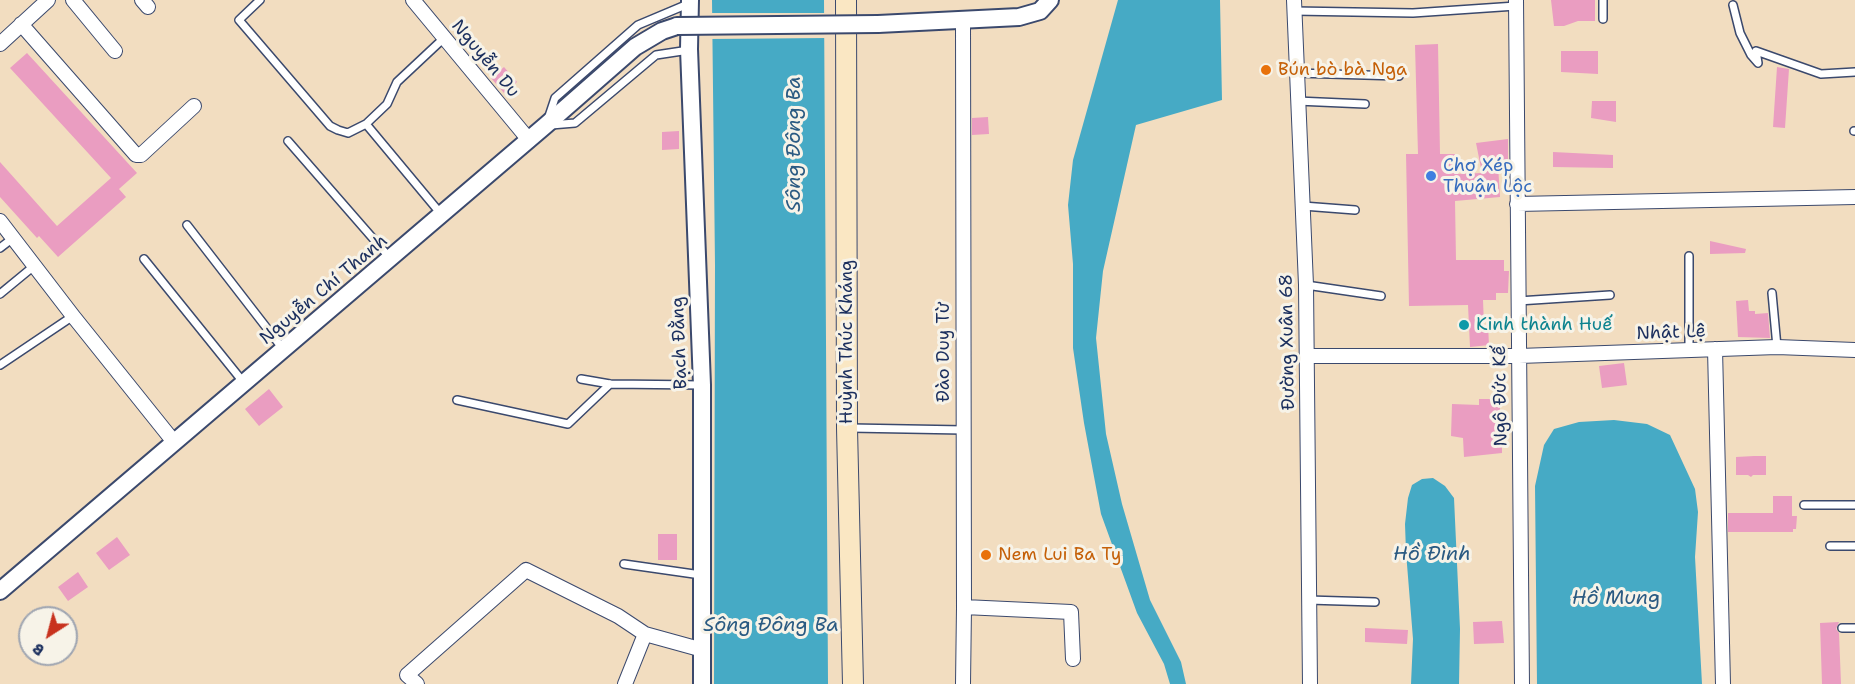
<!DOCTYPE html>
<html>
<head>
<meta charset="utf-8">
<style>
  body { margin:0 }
  #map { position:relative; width:1855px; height:684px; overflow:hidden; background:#f2ddc0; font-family:"Shantell Sans",sans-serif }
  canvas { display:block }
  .north { position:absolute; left:18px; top:606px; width:60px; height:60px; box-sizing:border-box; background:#f7f3e8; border:2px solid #9fa5b1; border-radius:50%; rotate:216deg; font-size:16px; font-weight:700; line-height:24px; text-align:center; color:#1b2f5e }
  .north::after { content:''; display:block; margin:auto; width:21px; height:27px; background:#c8321e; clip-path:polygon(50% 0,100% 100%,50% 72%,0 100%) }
</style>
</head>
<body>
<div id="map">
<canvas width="1855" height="684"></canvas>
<div class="north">B</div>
</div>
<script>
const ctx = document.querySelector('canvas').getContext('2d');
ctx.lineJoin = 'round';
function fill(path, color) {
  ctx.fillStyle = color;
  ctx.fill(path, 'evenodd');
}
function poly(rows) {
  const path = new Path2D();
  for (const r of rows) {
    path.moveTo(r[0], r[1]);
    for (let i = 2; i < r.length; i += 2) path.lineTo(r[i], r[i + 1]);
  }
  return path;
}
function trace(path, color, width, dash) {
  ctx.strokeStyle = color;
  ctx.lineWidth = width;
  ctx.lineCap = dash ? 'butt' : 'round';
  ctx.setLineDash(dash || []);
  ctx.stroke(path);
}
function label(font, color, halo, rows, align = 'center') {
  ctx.font = font + ' "Shantell Sans",sans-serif';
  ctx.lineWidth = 6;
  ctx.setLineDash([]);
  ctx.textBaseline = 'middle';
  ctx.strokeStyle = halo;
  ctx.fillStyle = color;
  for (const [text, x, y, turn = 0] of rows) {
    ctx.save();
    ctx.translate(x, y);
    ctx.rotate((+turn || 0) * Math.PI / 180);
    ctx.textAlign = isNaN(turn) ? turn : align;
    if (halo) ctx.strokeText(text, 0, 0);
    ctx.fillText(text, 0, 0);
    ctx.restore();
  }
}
fill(poly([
  [712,0,824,0,828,684,714,684,715,265],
  [1118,0,1220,0,1222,100,1136,125,1103,271,1096,338,1106,434,1122,504,1150,600,1181,662,1186,684,1170,684,1164,664,1137,613,1101,514,1084,423,1073,348,1073,264,1068,205,1073,160],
  [1614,420,1647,424,1670,435,1695,489,1698,512,1695,557,1702,684,1537,684,1535,486,1544,445,1554,429,1579,422],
  [1433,478,1445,486,1454,498,1460,629,1459,684,1411,684,1413,639,1406,552,1405,524,1408,498,1412,485,1422,479]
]), '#46aac5');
fill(poly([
  [709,13,827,13,827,38,709,39]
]), '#f2ddc0');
fill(poly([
  [1551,0,1595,0,1595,21,1578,21,1564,26,1554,26],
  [1438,44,1440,154,1455,154,1455,174,1482,173,1476,143,1508,139,1508,163,1498,165,1500,197,1455,201,1456,260,1504,260,1504,271,1509,271,1508,293,1496,293,1496,300,1483,300,1484,325,1488,325,1489,345,1470,347,1468,305,1409,306,1406,154,1418,154,1415,45],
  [1561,51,1598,51,1598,74,1561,72],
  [27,53,137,173,119,189,126,197,58,257,39,236,37,238,0,197,0,162,57,226,111,178,10,68],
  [504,67,517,82,504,93,491,78],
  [1777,67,1789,69,1785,128,1773,127],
  [1592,101,1616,101,1616,122,1591,118],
  [988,117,989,134,972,135,972,118],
  [679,131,679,149,662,150,662,132],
  [1553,152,1613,155,1613,168,1553,167],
  [1710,241,1746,249,1745,253,1710,254],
  [1748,300,1749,311,1755,311,1755,314,1768,313,1770,338,1738,337,1736,301],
  [1624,363,1627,385,1602,388,1599,366],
  [269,389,283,407,259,426,245,409],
  [1479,399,1500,399,1500,440,1502,440,1502,453,1464,457,1463,438,1451,436,1452,404,1479,405],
  [1754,456,1766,456,1766,475,1753,475,1751,477,1748,475,1736,475,1736,457],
  [1773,496,1792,496,1792,516,1797,516,1796,529,1793,529,1793,532,1728,532,1728,513,1773,513],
  [658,534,677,534,677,560,658,560],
  [117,537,130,555,109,570,96,553],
  [78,572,88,587,68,601,58,587],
  [1502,621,1504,643,1474,644,1473,622],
  [1839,622,1836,629,1839,633,1841,684,1822,684,1820,623],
  [1365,628,1408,630,1407,644,1365,642]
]), '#ea9dc1');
const service = poly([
  [260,0,239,20,330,126,338,130,348,133,366,124,387,104,397,82,444,38],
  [1603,0,1603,19],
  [1733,5,1740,33,1751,55,1758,63,1756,51,1821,74,1855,72],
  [1294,11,1413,13,1516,6],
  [1296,73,1399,76],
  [1297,101,1365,104],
  [549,116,555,98,638,25,688,4],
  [366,124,441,214],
  [551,125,575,123,656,55,689,50],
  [1854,131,1855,131],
  [288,141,390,258],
  [1303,206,1355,210],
  [187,225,283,349],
  [0,248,13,238],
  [1689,256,1689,350],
  [144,259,244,383],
  [1306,285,1381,296],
  [1772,293,1777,347],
  [0,294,34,266],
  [1518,301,1610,295],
  [0,365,73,316],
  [581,379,610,384,702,385],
  [457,400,568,424,610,384],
  [850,428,964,430],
  [1804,505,1855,505],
  [1830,546,1855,546],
  [624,564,701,575],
  [1308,600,1375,602],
  [1842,628,1855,628]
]);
const minor = poly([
  [73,0,115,51],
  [142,0,148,7],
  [413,0,529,140],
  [1294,0,1306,285,1310,684],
  [1516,0,1522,684],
  [21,24,136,155,141,155,194,106],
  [0,44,48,0],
  [1517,204,1855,197],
  [0,221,73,316,174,442],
  [1715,349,1723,684],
  [1307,356,1519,356,1777,347,1855,350],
  [964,607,1071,612,1073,659],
  [417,684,407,675,526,570,618,616,645,634,703,650],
  [625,684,645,634],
  [963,684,964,607,963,21]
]);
const tertiary = poly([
  [690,0,689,49,702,385,702,684],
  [878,24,1019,17,1040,11,1050,0],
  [0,591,546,125,635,47,662,31,677,26]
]);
const secondary = poly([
  [846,0,847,428,853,684]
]);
trace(service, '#3b496d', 10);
trace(minor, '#3b496d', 16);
trace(tertiary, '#3b496d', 20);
trace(secondary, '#3b496d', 22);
trace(service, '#fff', 7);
trace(minor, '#fff', 14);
trace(tertiary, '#fff', 16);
trace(secondary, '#fae7c3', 20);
const tertiaryBridge = poly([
  [677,26,878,24]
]);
trace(tertiaryBridge, '#3b496d', 20, []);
trace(tertiaryBridge, '#fff', 16);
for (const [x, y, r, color] of [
  [1266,70,6,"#e8710a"],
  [1431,176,6,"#3f7fe0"],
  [1464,325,6,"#0f9aa8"],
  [986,555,6,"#e8710a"]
]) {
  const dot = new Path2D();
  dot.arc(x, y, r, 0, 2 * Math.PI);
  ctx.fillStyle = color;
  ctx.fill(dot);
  trace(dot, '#f7f3e8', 2);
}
label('18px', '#1b2f5e', '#f7f3e8', [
  ["Nguyễn Du",485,59,50],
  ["Nguyễn Chí Thanh",324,290,-40],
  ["Nhật Lệ",1671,333,-2],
  ["Huỳnh Thúc Kháng",847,342,-90],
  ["Đường Xuân 68",1288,342,-91],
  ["Bạch Đằng",680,343,-92],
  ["Đào Duy Từ",944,352,-90],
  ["Ngô Đức Kế",1501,396,-91]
]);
label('18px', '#c56008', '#f7f3e8', [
  ["Bún bò bà Nga",1278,70],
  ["Nem Lui Ba Ty",998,555]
], 'left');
label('18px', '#366cbe', '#f7f3e8', [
  ["Chợ Xép",1443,166],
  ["Thuận Lộc",1443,187]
], 'left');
label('18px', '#0d838f', '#f7f3e8', [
  ["Kinh thành Huế",1476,325]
], 'left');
label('italic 20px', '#2a5a82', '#f7f3e8', [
  ["Sông Đông Ba",795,144,-90],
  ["Hồ Đình",1432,555],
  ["Hồ Mung",1616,599],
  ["Sông Đông Ba",771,626]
]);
</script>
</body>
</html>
